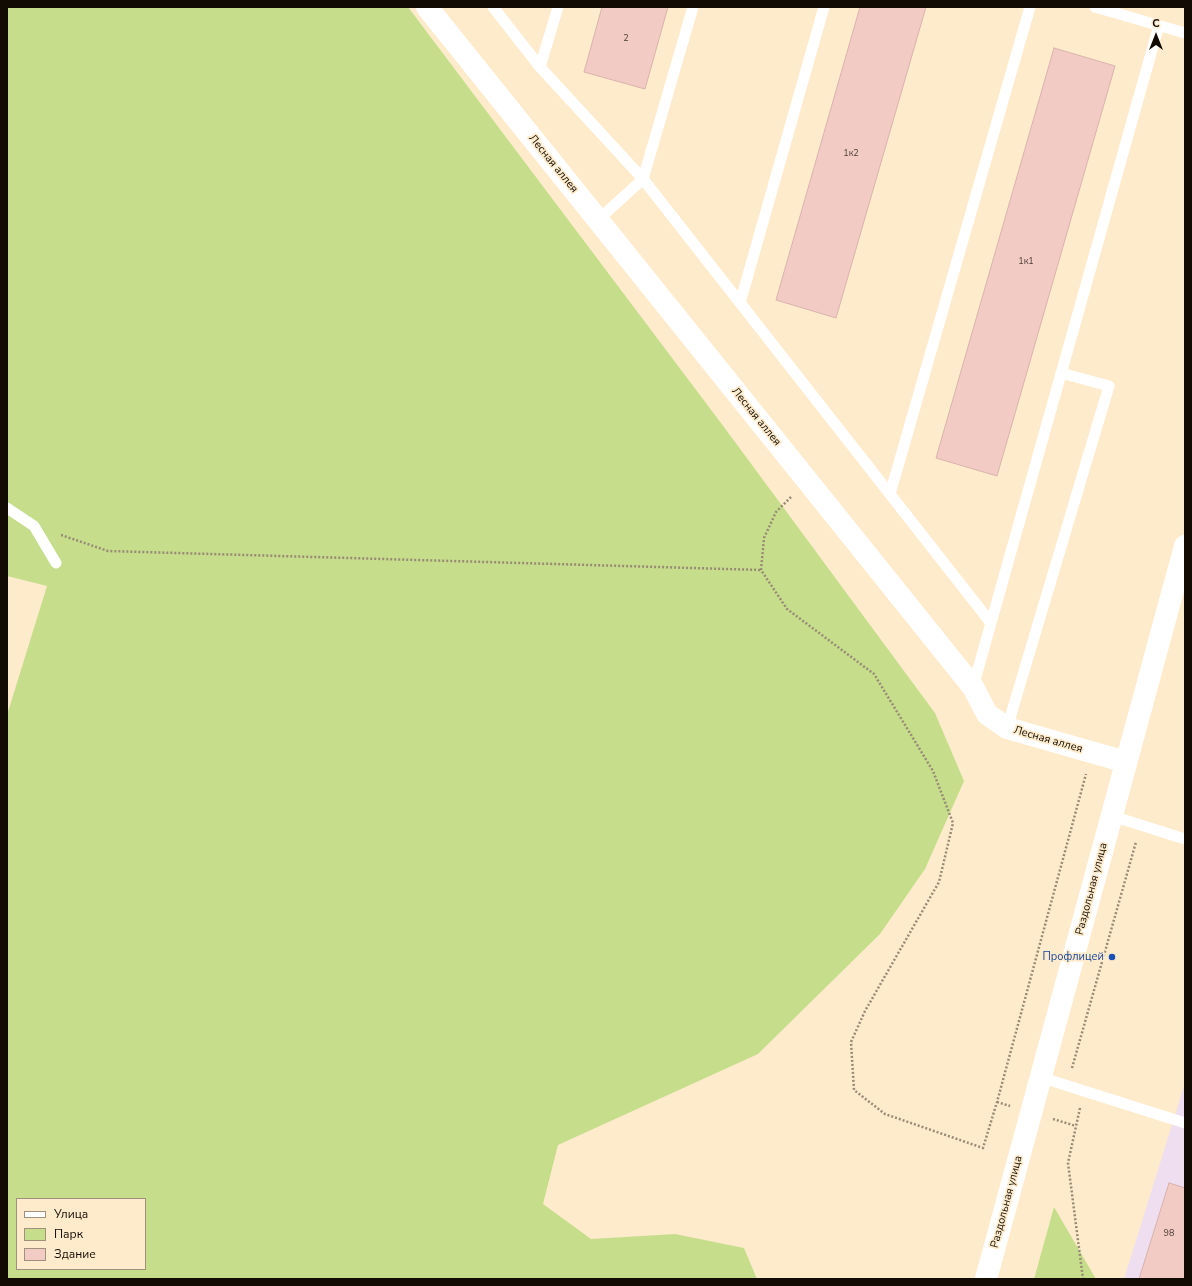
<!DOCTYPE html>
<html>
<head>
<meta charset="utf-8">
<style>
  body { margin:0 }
  #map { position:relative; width:1192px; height:1286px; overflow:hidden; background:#feebcc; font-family:"Nunito Sans",sans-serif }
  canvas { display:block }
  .frame { position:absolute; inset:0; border:8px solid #120b03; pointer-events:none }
  .legend { position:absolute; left:16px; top:1198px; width:130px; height:72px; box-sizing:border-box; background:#feebcc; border:1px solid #a0917c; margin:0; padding:5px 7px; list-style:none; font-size:12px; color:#120b03 }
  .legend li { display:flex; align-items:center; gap:8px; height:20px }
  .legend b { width:20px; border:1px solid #a0917c }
  .north { position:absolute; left:1136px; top:16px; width:40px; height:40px; -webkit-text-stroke:3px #feebcc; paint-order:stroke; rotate:0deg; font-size:11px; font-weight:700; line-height:16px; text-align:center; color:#120b03 }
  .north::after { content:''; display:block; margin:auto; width:14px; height:18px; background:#120b03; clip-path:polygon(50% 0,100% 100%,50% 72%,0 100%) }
</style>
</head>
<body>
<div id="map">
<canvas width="1192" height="1286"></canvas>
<div class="frame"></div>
<ul class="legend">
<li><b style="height:5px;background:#fff"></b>Улица</li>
<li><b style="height:11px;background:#c6de8c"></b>Парк</li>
<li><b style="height:11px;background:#f3cbc5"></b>Здание</li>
</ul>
<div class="north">С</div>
</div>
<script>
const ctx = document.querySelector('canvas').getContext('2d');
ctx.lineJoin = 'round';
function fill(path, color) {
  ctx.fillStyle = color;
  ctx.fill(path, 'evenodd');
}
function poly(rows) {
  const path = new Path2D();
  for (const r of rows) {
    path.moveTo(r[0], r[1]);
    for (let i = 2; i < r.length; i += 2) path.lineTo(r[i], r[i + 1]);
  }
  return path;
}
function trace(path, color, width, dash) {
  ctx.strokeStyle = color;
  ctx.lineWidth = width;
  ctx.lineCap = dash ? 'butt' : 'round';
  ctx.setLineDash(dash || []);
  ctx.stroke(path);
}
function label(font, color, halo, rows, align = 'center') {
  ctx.font = font + ' "Nunito Sans",sans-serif';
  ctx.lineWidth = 3.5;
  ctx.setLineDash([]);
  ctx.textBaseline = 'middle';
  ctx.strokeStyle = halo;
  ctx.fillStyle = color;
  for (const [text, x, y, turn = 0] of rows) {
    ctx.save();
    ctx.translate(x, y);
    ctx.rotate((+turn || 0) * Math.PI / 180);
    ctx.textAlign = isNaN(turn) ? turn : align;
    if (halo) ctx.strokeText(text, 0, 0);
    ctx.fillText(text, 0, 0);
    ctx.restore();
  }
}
fill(poly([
  [1185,1083,1185,1279,1124,1279]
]), '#eedef0');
fill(poly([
  [7,7,408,7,721,423,935,713,964,781,925,869,880,934,758,1054,558,1145,543,1204,591,1239,675,1234,744,1248,757,1279,7,1279,7,715,47,586,7,576],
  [17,1199,145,1199,145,1269,17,1269],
  [1054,1207,1096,1279,1034,1279]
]), '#c6de8c');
const building = poly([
  [602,7,668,7,645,89,584,72,602,7],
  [860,7,926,7,836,318,776,300,860,7],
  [1054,48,1115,66,997,476,936,458,1054,48],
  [1169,1183,1185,1188,1185,1279,1139,1279,1169,1183]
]);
fill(building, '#f3cbc5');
trace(building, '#d9b2ac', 1);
trace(poly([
  [791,497,776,512,764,538,761,570,787,609,874,674,933,771,953,823,939,882,865,1011,851,1042,854,1090,885,1114,983,1148,997,1102,1086,774],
  [61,535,108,551,761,570],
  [1072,1068,1136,842],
  [997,1102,1010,1106],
  [1080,1108,1068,1163,1083,1279],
  [1053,1119,1076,1126]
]), '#988a75', 2.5, [2, 2]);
trace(poly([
  [493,7,540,67],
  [558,7,540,67,643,179,991,623],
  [1095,7,1185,33],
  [598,220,643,179,693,7],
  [740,303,824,7],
  [890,494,1030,7],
  [7,508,34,526,56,563],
  [973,687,1159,25],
  [1007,728,1109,386,1061,373],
  [1112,816,1185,839],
  [1040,1077,1185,1123]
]), '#fff', 11);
trace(poly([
  [427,7,973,687,987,714,1007,728,1126,762]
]), '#fff', 22);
trace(poly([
  [986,1279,1185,546]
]), '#fff', 22);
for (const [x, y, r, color] of [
  [1112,957,4,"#1a4fb4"]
]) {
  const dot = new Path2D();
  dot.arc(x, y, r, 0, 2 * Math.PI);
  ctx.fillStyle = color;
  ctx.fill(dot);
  trace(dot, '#feebcc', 1.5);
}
label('9px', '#4a3b34', null, [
  ["2",626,39],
  ["1к2",851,154],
  ["1к1",1026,262],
  ["98",1169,1234]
]);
label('11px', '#120b03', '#feebcc', [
  ["Лесная аллея",553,164,51],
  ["Лесная аллея",756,417,51],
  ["Лесная аллея",1048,740,16],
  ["Раздольная улица",1092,889,-75],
  ["Раздольная улица",1007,1202,-75]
]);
label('11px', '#164399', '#feebcc', [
  ["Профлицей",1104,957]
], 'right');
</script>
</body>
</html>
